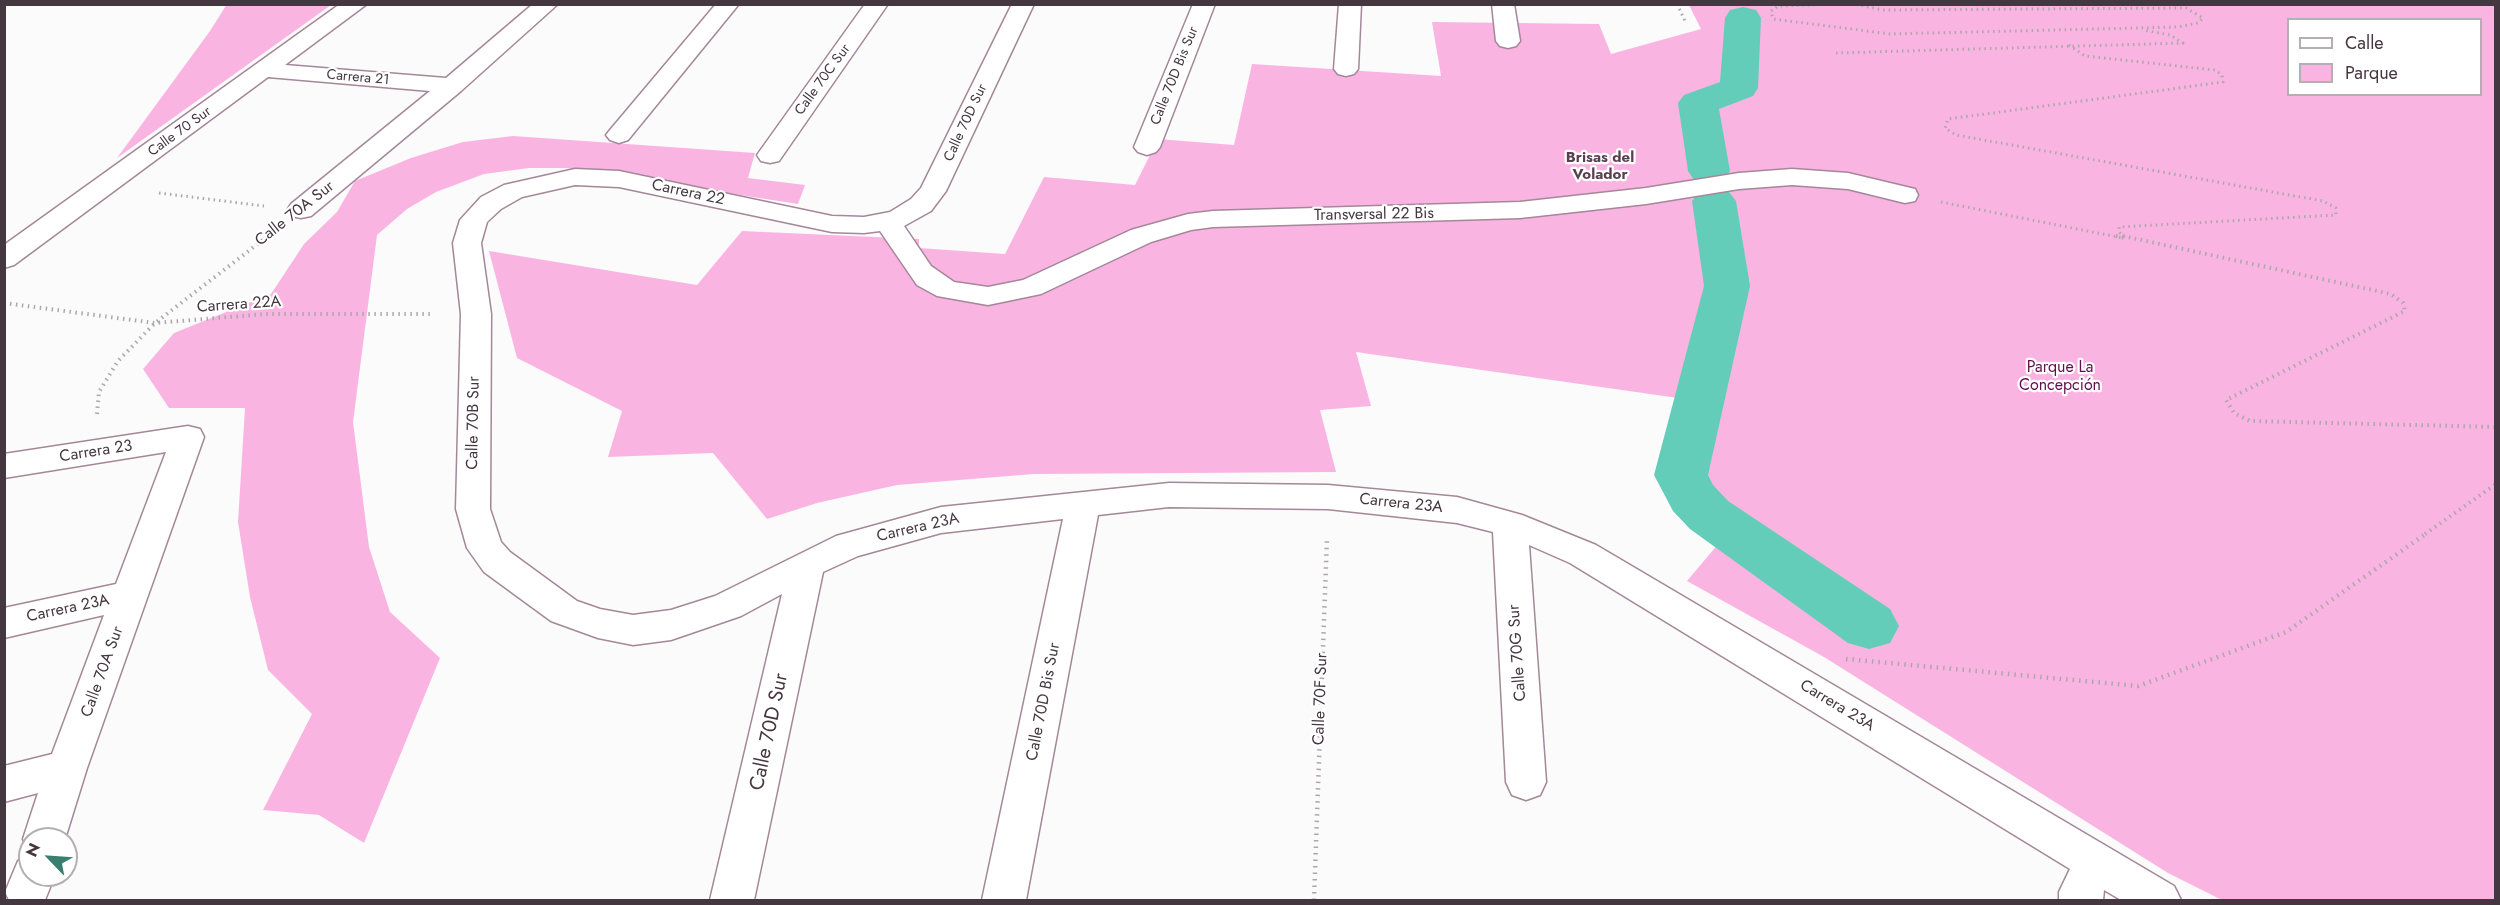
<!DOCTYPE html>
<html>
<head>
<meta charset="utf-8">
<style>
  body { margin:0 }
  #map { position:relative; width:2500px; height:905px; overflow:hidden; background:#fbfbfb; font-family:Jost,sans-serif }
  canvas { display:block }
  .frame { position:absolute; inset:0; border:6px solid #44373f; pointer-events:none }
  .legend { position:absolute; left:2287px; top:18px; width:195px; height:78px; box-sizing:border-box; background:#fff; border:2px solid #b4afb2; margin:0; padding:8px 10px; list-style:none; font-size:18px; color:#44373f }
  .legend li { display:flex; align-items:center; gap:12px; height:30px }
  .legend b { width:30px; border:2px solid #b4afb2 }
  .north { position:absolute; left:18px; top:827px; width:60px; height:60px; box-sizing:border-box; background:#fff; border:2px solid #b4afb2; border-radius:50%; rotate:295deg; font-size:16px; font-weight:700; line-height:24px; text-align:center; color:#44373f }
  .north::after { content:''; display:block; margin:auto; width:21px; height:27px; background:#3a7e72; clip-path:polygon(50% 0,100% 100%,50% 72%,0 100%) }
</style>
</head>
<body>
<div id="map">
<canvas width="2500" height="905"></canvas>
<div class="frame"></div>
<ul class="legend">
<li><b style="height:8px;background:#fff"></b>Calle</li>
<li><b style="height:16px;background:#fab4e2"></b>Parque</li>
</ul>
<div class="north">N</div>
</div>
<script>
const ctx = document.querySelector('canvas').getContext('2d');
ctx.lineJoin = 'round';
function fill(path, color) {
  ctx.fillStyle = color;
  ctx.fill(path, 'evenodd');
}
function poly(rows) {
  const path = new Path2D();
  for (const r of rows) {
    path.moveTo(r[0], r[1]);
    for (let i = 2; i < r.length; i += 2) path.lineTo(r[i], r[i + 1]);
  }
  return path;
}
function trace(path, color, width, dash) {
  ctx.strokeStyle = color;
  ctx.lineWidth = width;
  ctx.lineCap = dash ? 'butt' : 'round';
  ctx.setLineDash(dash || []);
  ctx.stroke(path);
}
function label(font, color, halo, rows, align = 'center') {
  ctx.font = font + ' Jost,sans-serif';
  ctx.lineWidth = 4.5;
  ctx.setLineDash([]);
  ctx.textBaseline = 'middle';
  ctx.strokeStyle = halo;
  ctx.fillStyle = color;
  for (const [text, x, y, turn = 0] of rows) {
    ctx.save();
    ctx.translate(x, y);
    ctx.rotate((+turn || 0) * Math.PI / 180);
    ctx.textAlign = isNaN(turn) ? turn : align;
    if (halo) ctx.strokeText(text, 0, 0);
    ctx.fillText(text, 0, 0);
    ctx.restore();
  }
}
fill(poly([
  [227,4,331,5,117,158,210,31],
  [1689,5,2495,5,2495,900,2222,900,2168,873,1824,657,1687,581,1719,543,1656,479,1678,398,1356,352,1371,406,1320,410,1336,472,1034,474,897,485,817,503,767,519,713,453,608,457,622,411,517,358,489,251,697,285,742,231,919,239,919,248,1005,254,1044,177,1135,185,1158,139,1234,145,1252,64,1441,76,1432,22,1599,24,1611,54,1701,29],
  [2288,20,2480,20,2480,94,2288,94],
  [513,136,755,153,748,178,805,185,798,204,566,168,529,168,484,174,436,192,407,209,377,235,353,422,369,547,390,612,440,658,364,843,319,815,263,810,312,714,268,670,250,597,238,522,245,408,169,408,143,369,174,333,271,294,304,244,337,212,355,181,411,158,463,142]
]), '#fab4e2');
fill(poly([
  [1743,7,1756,10,1761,18,1758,88,1753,96,1719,109,1730,171,1724,180,1709,184,1694,180,1688,171,1678,103,1684,95,1720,82,1725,18,1730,10,1743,7],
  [1714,188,1729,192,1736,201,1750,286,1708,475,1713,485,1728,501,1890,609,1899,626,1890,643,1869,649,1848,643,1690,529,1673,511,1654,475,1704,286,1692,201,1699,192,1714,188]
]), '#64cdba');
const minor = poly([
  [340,4,367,4,285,65,446,78,533,4,558,4,461,91,311,216,301,218,291,216,287,210,291,204,430,91,268,77,14,265,4,268,4,245,340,4],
  [716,4,739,4,628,140,619,143,610,140,606,135,610,130,716,4],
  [865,4,888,4,779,161,770,163,761,161,757,155,865,4],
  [1012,4,1034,4,946,191,931,211,904,226,931,266,954,282,988,287,1023,280,1131,230,1188,214,1213,211,1520,202,1646,188,1739,173,1792,169,1848,173,1915,189,1918,195,1915,201,1905,203,1848,189,1792,185,1739,189,1646,204,1520,218,1213,227,1191,230,1151,242,1041,294,988,305,937,296,917,285,880,231,864,233,832,232,619,187,575,185,522,197,501,209,487,222,481,243,491,314,490,509,501,542,510,552,577,601,600,609,633,615,671,610,715,596,836,536,941,507,1169,483,1328,485,1457,497,1522,515,1596,545,2174,886,2181,900,2121,900,2104,890,2103,900,2059,900,2059,892,2070,869,1570,563,1529,545,1546,782,1540,795,1526,800,1512,795,1506,782,1493,532,1457,523,1328,509,1169,507,1098,515,1026,900,982,900,1063,519,941,533,858,556,823,572,754,900,710,900,782,594,741,616,671,640,633,645,598,638,551,621,484,572,467,548,456,509,461,314,453,243,460,220,481,197,504,185,575,169,619,171,832,216,864,217,890,212,911,199,921,188,1012,4],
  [1193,4,1215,4,1160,147,1156,152,1147,155,1138,152,1134,147,1193,4],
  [1339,4,1361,4,1358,69,1354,74,1346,76,1338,74,1334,69,1339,4],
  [1492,4,1514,4,1520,41,1516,46,1508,48,1500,46,1496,41,1492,4],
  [188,426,200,429,204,437,87,768,65,839,30,839,30,853,23,839,38,793,4,802,4,766,52,754,104,615,4,638,4,608,116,584,166,452,4,478,4,454,188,426],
  [30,856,30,875,55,875,45,900,9,900,5,892,18,861,30,856]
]);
trace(minor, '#a48799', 3);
trace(poly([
  [1677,4,1686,23],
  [1837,4,1778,6,1771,11,1773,19,1890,34,2178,27,2198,23,2203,18,2186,8,1883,10,1854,4],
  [2069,45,2085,56,2215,70,2222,75,2223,82,1948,119,1945,128,1956,135,2323,201,2336,208,2336,215,2119,227,2119,232,2125,238],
  [1836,53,2183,43,2170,35,2143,30],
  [159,193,264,206],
  [1941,202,2123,238],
  [266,238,272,233]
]), '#ada7ab', 3, [1.5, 4]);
trace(poly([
  [2116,236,2125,238],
  [2123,236,2391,294,2403,303,2405,311,2226,400,2234,413,2250,421,2496,427],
  [4,303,155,323,266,314,433,314],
  [97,414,99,392,118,361,155,323,268,236],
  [2425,534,2496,484]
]), '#ada7ab', 4, [1.5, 4.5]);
trace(poly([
  [1846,659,2138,686,2286,632,2427,533],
  [1314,900,1327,537]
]), '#ada7ab', 4.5, [1.5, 5]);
fill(minor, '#fff');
label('14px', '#44373f', '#fff', [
  ["Calle 70D Bis Sur",1175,76,-68],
  ["Carrera 21",358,78,5],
  ["Calle 70C Sur",823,80,-54],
  ["Calle 70D Sur",966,123,-65],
  ["Calle 70 Sur",180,132,-36]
]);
label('bold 15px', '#593f50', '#fff', [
  ["Brisas del",1600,158],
  ["Volador",1600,175]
]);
label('16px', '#44373f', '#fff', [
  ["Carrera 22",688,193,12],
  ["Calle 70A Sur",295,214,-38],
  ["Transversal 22 Bis",1374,215,-1],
  ["Carrera 22A",239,305,-4],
  ["Calle 70B Sur",474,423,-89],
  ["Carrera 23",96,452,-9],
  ["Carrera 23A",1401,504,6],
  ["Carrera 23A",918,528,-13],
  ["Carrera 23A",68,609,-12],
  ["Calle 70G Sur",1518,653,-94],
  ["Calle 70A Sur",103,672,-70],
  ["Calle 70F Sur",1321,699,-88],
  ["Calle 70D Bis Sur",1044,702,-79],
  ["Carrera 23A",1837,706,31]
]);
label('16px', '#610f4d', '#fff', [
  ["Parque La",2060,368],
  ["Concepción",2060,386]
]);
label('20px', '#44373f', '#fff', [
  ["Calle 70D Sur",770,732,-78]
]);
</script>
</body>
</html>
